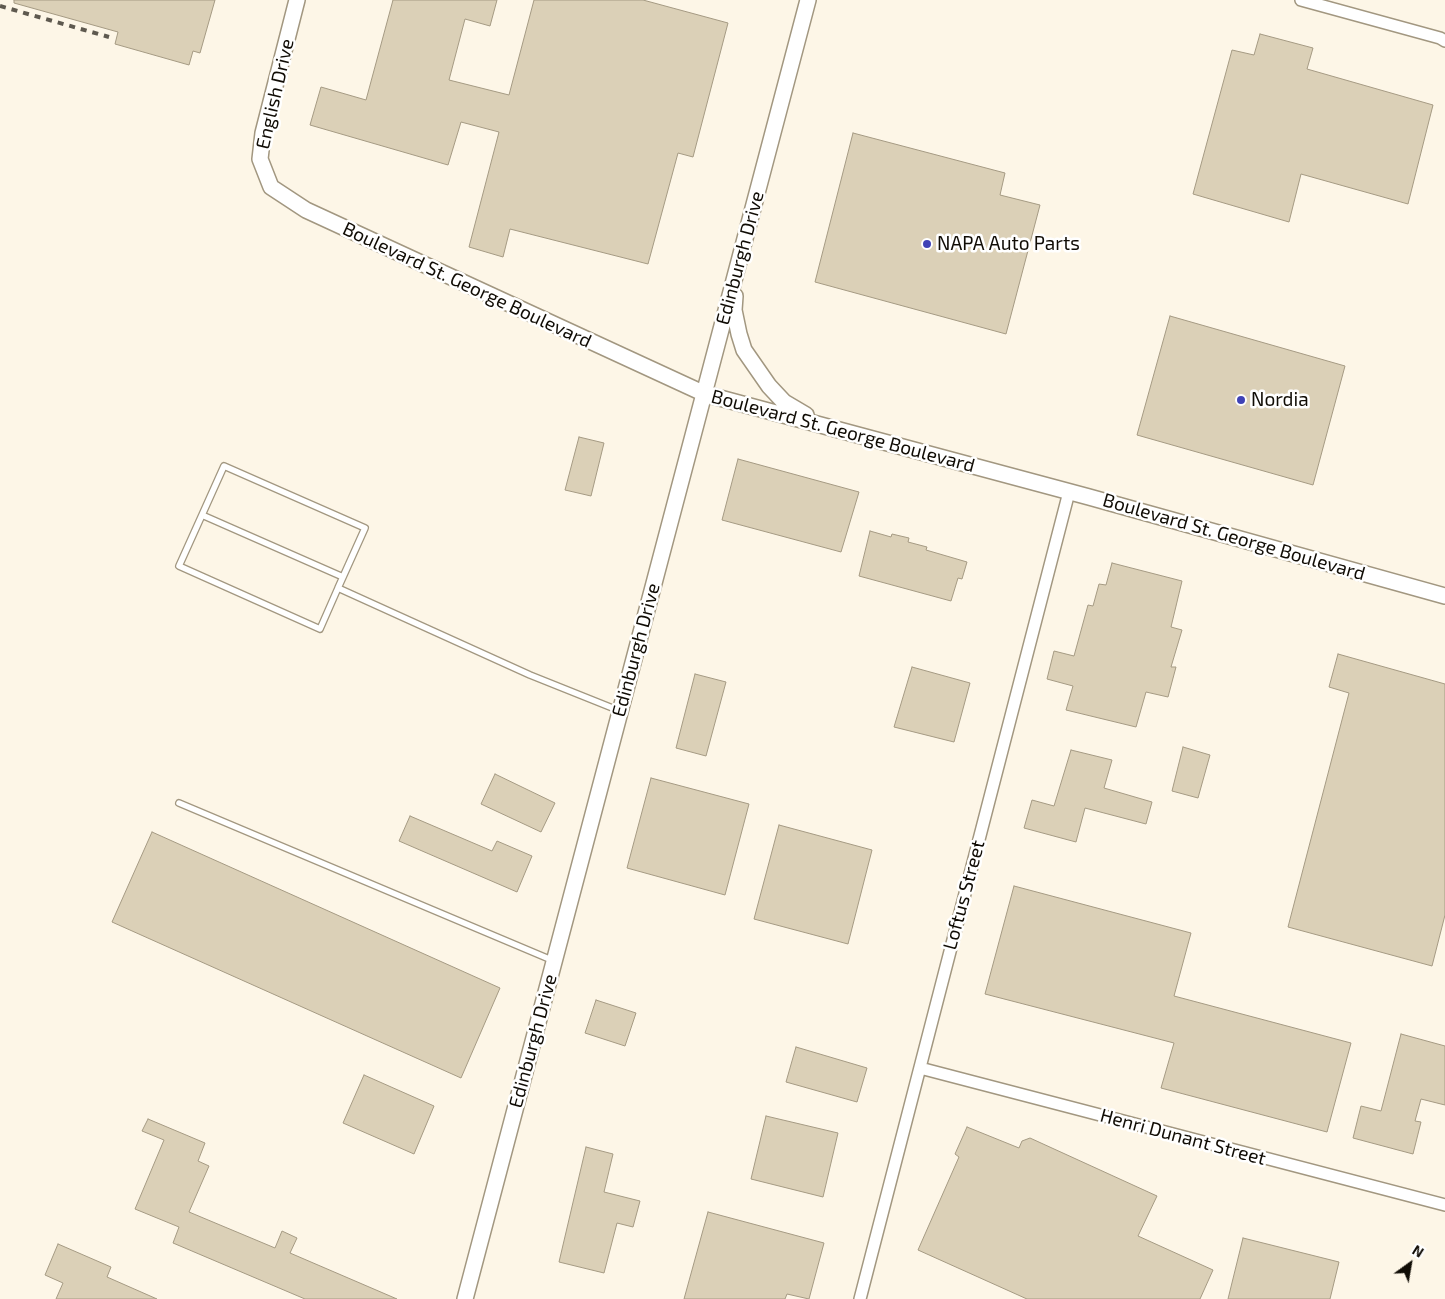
<!DOCTYPE html>
<html>
<head>
<meta charset="utf-8">
<style>
  body { margin:0 }
  #map { position:relative; width:1445px; height:1299px; overflow:hidden; background:#fdf6e7; font-family:"Exo 2",sans-serif }
  canvas { display:block }
  .north { position:absolute; left:1385px; top:1239px; width:50px; height:50px; -webkit-text-stroke:4px #fff; paint-order:stroke; rotate:32deg; font-size:14px; font-weight:700; line-height:20px; text-align:center; color:#100c05 }
  .north::after { content:''; display:block; margin:auto; width:18px; height:22px; background:#100c05; clip-path:polygon(50% 0,100% 100%,50% 72%,0 100%) }
</style>
</head>
<body>
<div id="map">
<canvas width="1445" height="1299"></canvas>
<div class="north">N</div>
</div>
<script>
const ctx = document.querySelector('canvas').getContext('2d');
ctx.lineJoin = 'round';
function fill(path, color) {
  ctx.fillStyle = color;
  ctx.fill(path, 'evenodd');
}
function poly(rows) {
  const path = new Path2D();
  for (const r of rows) {
    path.moveTo(r[0], r[1]);
    for (let i = 2; i < r.length; i += 2) path.lineTo(r[i], r[i + 1]);
  }
  return path;
}
function trace(path, color, width, dash) {
  ctx.strokeStyle = color;
  ctx.lineWidth = width;
  ctx.lineCap = dash ? 'butt' : 'round';
  ctx.setLineDash(dash || []);
  ctx.stroke(path);
}
function label(font, color, halo, rows, align = 'center') {
  ctx.font = font + ' "Exo 2",sans-serif';
  ctx.lineWidth = 5;
  ctx.setLineDash([]);
  ctx.textBaseline = 'middle';
  ctx.strokeStyle = halo;
  ctx.fillStyle = color;
  for (const [text, x, y, turn = 0] of rows) {
    ctx.save();
    ctx.translate(x, y);
    ctx.rotate((+turn || 0) * Math.PI / 180);
    ctx.textAlign = isNaN(turn) ? turn : align;
    if (halo) ctx.strokeText(text, 0, 0);
    ctx.fillText(text, 0, 0);
    ctx.restore();
  }
}
const building = poly([
  [14,0,215,0,200,53,193,51,189,65,115,44,118,32,14,3,14,0],
  [393,0,497,0,490,26,465,19,449,80,509,95,534,0,643,0,728,23,693,157,678,153,648,264,510,229,503,257,469,247,499,132,461,122,448,165,310,125,321,87,366,100,393,0],
  [1260,34,1313,48,1307,69,1433,105,1408,204,1301,174,1289,222,1193,194,1232,50,1254,55,1260,34],
  [853,133,1005,173,1000,195,1040,205,1006,334,815,282,853,133],
  [1170,316,1345,366,1313,485,1137,435,1170,316],
  [579,437,604,443,591,496,565,490,579,437],
  [738,459,859,492,841,552,722,520,738,459],
  [870,531,891,537,892,534,909,538,908,542,927,547,926,550,967,562,962,579,958,578,951,601,859,576,870,531],
  [1112,563,1182,581,1171,627,1182,630,1171,667,1176,667,1168,697,1146,692,1136,727,1066,710,1073,686,1047,679,1054,651,1074,656,1088,605,1093,606,1099,584,1106,585,1112,563],
  [1338,654,1445,684,1445,915,1432,966,1288,927,1349,693,1329,687,1338,654],
  [912,667,970,683,954,742,894,727,912,667],
  [695,674,726,682,706,756,676,748,695,674],
  [1183,747,1210,755,1198,798,1172,791,1183,747],
  [1071,750,1112,760,1104,788,1152,802,1146,824,1085,808,1076,842,1024,828,1032,800,1054,806,1071,750],
  [495,774,555,803,541,832,481,804,495,774],
  [651,778,749,804,725,895,627,868,651,778],
  [410,816,492,851,497,841,532,856,517,892,399,841,410,816],
  [779,825,872,850,848,944,754,919,779,825],
  [152,832,500,988,461,1078,112,922,152,832],
  [1014,886,1191,933,1174,996,1351,1043,1327,1132,1161,1088,1174,1043,985,994,1014,886],
  [596,1000,636,1013,625,1046,585,1033,596,1000],
  [1401,1034,1445,1046,1445,1105,1421,1099,1415,1121,1421,1122,1413,1154,1353,1138,1361,1106,1381,1111,1401,1034],
  [796,1047,867,1068,857,1102,786,1082,796,1047],
  [364,1075,434,1106,414,1154,343,1123,364,1075],
  [766,1116,838,1133,823,1197,751,1179,766,1116],
  [148,1119,205,1143,198,1161,209,1166,189,1212,275,1248,282,1231,297,1238,290,1253,397,1299,305,1299,173,1243,179,1227,135,1209,164,1140,142,1131,148,1119],
  [967,1127,1019,1148,1022,1141,1030,1138,1157,1196,1138,1236,1213,1270,1200,1299,1027,1299,918,1250,959,1157,955,1154,967,1127],
  [586,1147,613,1154,604,1192,640,1201,633,1227,617,1223,604,1273,559,1262,586,1147],
  [708,1212,824,1243,809,1299,787,1294,785,1299,684,1299,708,1212],
  [1243,1238,1339,1262,1330,1299,1228,1299,1243,1238],
  [58,1244,111,1267,107,1277,157,1299,56,1299,63,1283,45,1275,58,1244]
]);
fill(building, '#dbd0b7');
trace(building, '#a59a83', 1);
const service = poly([
  [202,515,179,566,320,629,338,588],
  [343,577,202,515,224,466,365,528,338,588,530,675,620,711],
  [179,803,554,961]
]);
const minor = poly([
  [1301,0,1440,38,1445,41],
  [920,1068,1445,1205],
  [860,1299,1069,492]
]);
const tertiary = poly([
  [297,0,263,133,260,159,271,187,306,210,705,394,1089,497,1445,596],
  [735,296,734,310,739,334,744,350,769,386,784,402,806,415],
  [465,1299,808,0]
]);
trace(service, '#a29780', 8);
trace(minor, '#a29780', 14);
trace(tertiary, '#a29780', 18);
trace(service, '#fff', 5.5);
trace(minor, '#fff', 11);
trace(tertiary, '#fff', 15);
trace(poly([
  [0,6,109,37]
]), '#5e594f', 4, [6, 6]);
for (const [x, y, r, color] of [
  [927,244,5,"#3f42b6"],
  [1241,400,5,"#3f42b6"]
]) {
  const dot = new Path2D();
  dot.arc(x, y, r, 0, 2 * Math.PI);
  ctx.fillStyle = color;
  ctx.fill(dot);
  trace(dot, '#fff', 2);
}
label('19px', '#100c05', '#fff', [
  ["English Drive",275,94,-77],
  ["Edinburgh Drive",740,258,-75],
  ["Boulevard St. George Boulevard",467,285,25],
  ["Boulevard St. George Boulevard",843,431,15],
  ["Boulevard St. George Boulevard",1234,537,16],
  ["Edinburgh Drive",636,650,-75],
  ["Loftus Street",964,895,-75],
  ["Edinburgh Drive",533,1041,-75],
  ["Henri Dunant Street",1183,1137,15]
]);
label('19px', '#100c05', '#fff', [
  ["NAPA Auto Parts",937,244],
  ["Nordia",1251,400]
], 'left');
</script>
</body>
</html>
